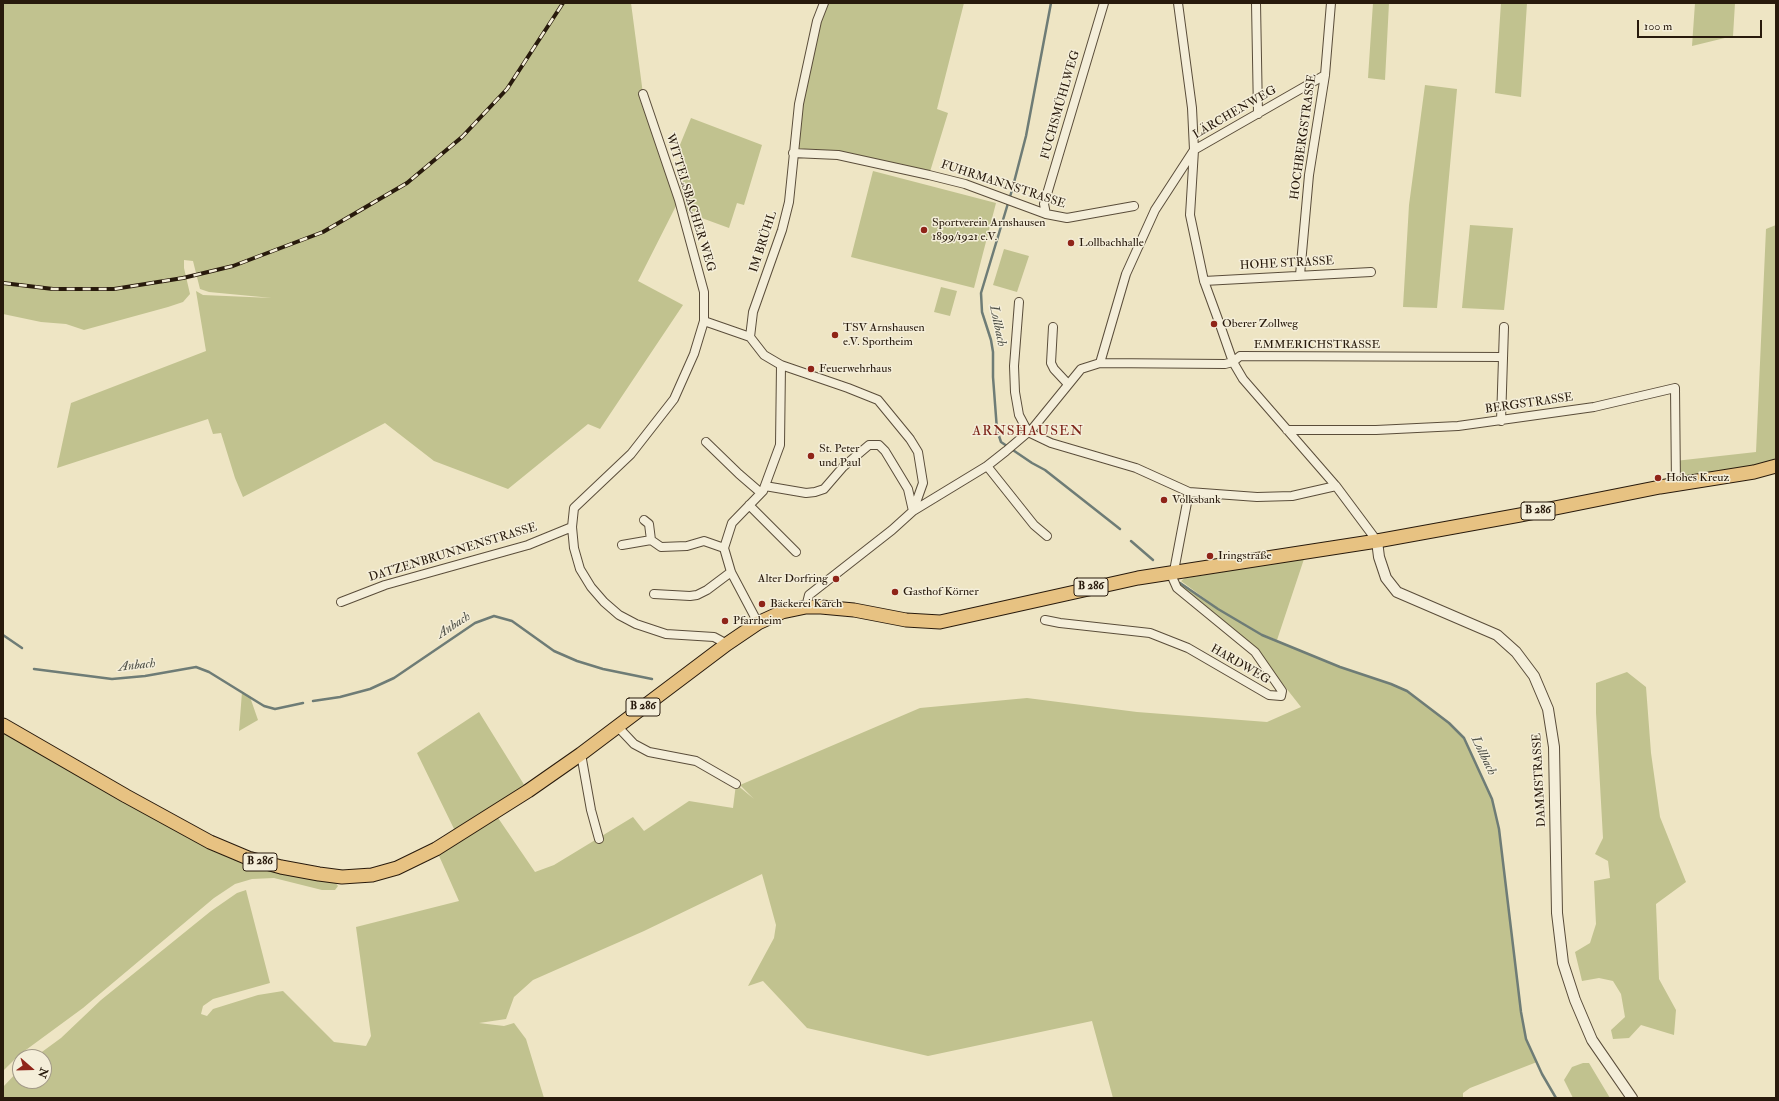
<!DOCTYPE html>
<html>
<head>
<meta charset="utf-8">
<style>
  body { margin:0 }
  #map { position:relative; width:1779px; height:1101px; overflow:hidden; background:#eee5c4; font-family:"IM FELL Double Pica",serif }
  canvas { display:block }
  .frame { position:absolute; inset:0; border:4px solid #281a0c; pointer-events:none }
  .north { position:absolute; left:12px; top:1049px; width:40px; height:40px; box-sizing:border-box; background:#f4eed9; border:1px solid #a29987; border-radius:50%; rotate:110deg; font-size:11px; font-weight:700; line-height:16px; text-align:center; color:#281a0c }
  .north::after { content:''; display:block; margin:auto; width:14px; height:18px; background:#8f2418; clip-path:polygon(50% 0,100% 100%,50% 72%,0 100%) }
  .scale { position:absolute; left:1637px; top:20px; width:125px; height:18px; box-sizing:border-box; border:2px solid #281a0c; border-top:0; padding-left:5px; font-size:12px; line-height:14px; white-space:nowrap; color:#281a0c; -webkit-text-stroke:3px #f4eed9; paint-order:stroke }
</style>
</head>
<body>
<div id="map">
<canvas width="1779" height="1101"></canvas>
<div class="frame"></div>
<div class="north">N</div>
<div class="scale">100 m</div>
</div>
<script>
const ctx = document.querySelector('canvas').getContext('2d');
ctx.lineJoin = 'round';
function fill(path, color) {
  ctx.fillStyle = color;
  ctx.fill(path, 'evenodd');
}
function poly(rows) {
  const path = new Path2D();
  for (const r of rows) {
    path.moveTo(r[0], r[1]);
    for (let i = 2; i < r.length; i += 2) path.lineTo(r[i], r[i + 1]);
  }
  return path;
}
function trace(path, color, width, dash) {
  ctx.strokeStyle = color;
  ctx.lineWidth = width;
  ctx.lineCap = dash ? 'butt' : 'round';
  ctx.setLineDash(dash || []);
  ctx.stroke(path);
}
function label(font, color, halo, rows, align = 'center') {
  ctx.font = font + ' "IM FELL Double Pica",serif';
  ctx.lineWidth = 3;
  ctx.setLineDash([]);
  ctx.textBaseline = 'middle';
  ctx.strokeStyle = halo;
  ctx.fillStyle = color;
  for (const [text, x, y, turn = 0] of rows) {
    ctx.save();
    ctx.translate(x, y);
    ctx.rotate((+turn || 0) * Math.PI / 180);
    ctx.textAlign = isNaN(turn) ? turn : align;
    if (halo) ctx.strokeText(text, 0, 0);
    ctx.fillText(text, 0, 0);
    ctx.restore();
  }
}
fill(poly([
  [3,3,631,3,643,94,679,200,638,281,683,305,600,429,588,424,508,489,434,461,385,423,243,497,235,478,221,433,213,434,208,419,57,468,71,403,206,351,196,291,203,295,272,298,209,292,200,289,193,261,184,260,184,268,190,294,183,302,168,307,84,330,66,324,41,322,3,314],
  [824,3,964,3,937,109,948,113,929,175,863,162,793,153],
  [1373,3,1389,3,1385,80,1368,78],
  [1501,3,1527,3,1521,97,1495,93],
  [1695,3,1735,3,1733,36,1692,46],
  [1425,85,1457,89,1437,308,1403,307,1409,205],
  [691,118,762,145,744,205,737,203,729,228,688,213,680,185,687,170,679,165,682,156,677,152],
  [873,171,996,203,974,288,851,257],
  [1470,225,1513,228,1504,310,1462,308],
  [1776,225,1776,466,1676,485,1675,461,1756,452,1766,229],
  [1004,249,1029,256,1017,292,993,285],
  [941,287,957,291,950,316,934,312],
  [1304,559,1277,640,1262,634,1219,609,1181,581,1185,578],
  [1180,583,1218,609,1262,635,1339,667,1391,684,1407,691,1449,723,1464,738,1492,799,1499,828,1521,1012,1526,1039,1537,1062,1470,1088,1463,1093,1463,1098,1113,1098,1092,1021,928,1056,807,1028,763,981,748,986,774,938,776,925,762,874,644,931,533,980,514,997,506,1019,479,1023,504,1026,514,1023,526,1039,544,1098,3,1098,3,1087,20,1069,20,1081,44,1081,44,1057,35,1057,61,1038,101,1000,211,911,237,893,246,890,270,983,213,999,203,1006,201,1014,207,1016,213,1009,258,995,283,991,334,1042,366,1046,371,1036,356,927,459,901,436,849,457,835,417,753,479,712,528,791,494,812,535,872,554,865,633,817,644,831,689,801,733,808,736,784,754,799,740,785,920,708,1027,698,1137,712,1267,722,1301,707,1256,650,1235,630,1180,585],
  [1627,672,1646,687,1651,753,1660,817,1686,882,1656,904,1659,979,1676,1010,1674,1035,1641,1025,1629,1038,1613,1039,1611,1030,1625,1017,1621,994,1613,981,1599,978,1582,981,1575,952,1590,943,1596,924,1594,881,1610,878,1608,861,1595,854,1603,838,1596,713,1596,683],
  [242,692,250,697,258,720,239,731],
  [3,731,195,841,217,852,335,882,338,886,335,890,322,890,274,878,252,879,235,884,214,898,83,1008,19,1055,3,1071],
  [1583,1063,1589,1063,1610,1098,1573,1098,1564,1080,1572,1067]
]), '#c1c28f');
trace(poly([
  [1051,3,1026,136,1012,190,981,293,982,312,991,340,993,352,993,377,997,430,1001,442,1032,463,1045,470,1120,529],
  [1131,541,1153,560],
  [1180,583,1218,609,1262,635,1340,667,1391,684,1407,691,1449,723,1464,738,1492,799,1499,829,1521,1012,1526,1039,1542,1074,1556,1098],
  [3,635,22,648],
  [34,669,112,679,145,676,196,667,209,672,264,706,275,709,303,703],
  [313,701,340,697,370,689,394,678,475,623,494,616,512,621,554,651,577,661,603,669,652,679]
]), '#6e7c76', 2.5);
const minor = poly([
  [1178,3,1192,108,1194,150,1190,215,1204,281,1219,322,1233,362,1243,379,1336,486,1377,541],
  [1256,3,1258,114],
  [643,94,679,200,704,292,704,321],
  [793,153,838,155,929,175,965,184,1046,214,1067,218,1134,206],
  [1046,214,1044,204,1104,3],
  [1300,275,1309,175,1325,75,1331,3],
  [1204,281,1371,272],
  [1019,302,1014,366,1015,392,1019,415,1028,432,1051,443,1136,468,1189,492,1174,571,1173,579,1177,588,1255,652,1282,691,1281,696,1269,695,1188,648,1150,633,1060,623,1045,620],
  [1053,327,1051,363,1054,369,1068,384],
  [750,337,753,312,782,230,789,202,799,104,817,21,824,3],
  [1100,363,1126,274,1155,210,1194,150,1325,75],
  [1501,421,1504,327],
  [1287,430,1376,430,1458,426,1594,407,1675,388,1676,485],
  [706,442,739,474,761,493],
  [987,466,1034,525,1047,536],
  [765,486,806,493,815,492,824,489,843,467,869,445,879,445,885,451,908,489,913,511,987,466,1006,451,1033,428,1081,369,1100,363,1225,364,1233,362,1240,356,1503,357],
  [1189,492,1257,497,1292,496,1336,486],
  [749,505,796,552],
  [644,520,649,524,651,540],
  [622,545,651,540,661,547,687,546,704,541,724,548],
  [654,594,690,596,697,595,707,590,731,572],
  [341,602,385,585,528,545,572,527],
  [758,623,731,572,724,548,732,523,763,491,780,445,781,365],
  [727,644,714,637,666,634,636,624,619,615,604,602,591,587,580,569,574,548,572,527,574,508,631,454,674,399,694,354,704,321,750,337,764,355,781,365,848,388,878,400,910,439,918,452,923,483,913,511,892,530,809,595,806,607],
  [617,726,634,744,649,752,696,761,736,784],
  [581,754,591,810,599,839]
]);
const tertiary = poly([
  [1377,541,1379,557,1386,578,1397,592,1497,635,1516,652,1534,676,1548,709,1554,747,1557,913,1563,963,1575,1000,1592,1040,1632,1098]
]);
const primary = poly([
  [3,725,126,796,210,842,248,858,281,867,319,874,342,877,372,875,397,868,436,849,528,791,581,754,727,644,758,623,782,612,806,607,821,607,854,610,906,620,940,622,1138,578,1377,541,1520,515,1660,487,1754,472,1776,466]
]);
trace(minor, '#5a4d3a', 10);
trace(tertiary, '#5a4d3a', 12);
trace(primary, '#281a0c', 15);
trace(minor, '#f4eed9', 8);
trace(tertiary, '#f4eed9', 10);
trace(primary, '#e7c282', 13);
const rail = poly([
  [3,283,53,289,114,289,183,278,233,266,323,232,407,183,462,137,507,89,563,3]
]);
trace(rail, '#281a0c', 4);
trace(rail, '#f4eed9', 2.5, [8]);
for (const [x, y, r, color] of [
  [924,230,4,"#8f2418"],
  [1071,243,4,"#8f2418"],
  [1214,324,4,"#8f2418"],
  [835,335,4,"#8f2418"],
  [811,369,4,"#8f2418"],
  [811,456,4,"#8f2418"],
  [1658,478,4,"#8f2418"],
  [1164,500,4,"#8f2418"],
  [1210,556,4,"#8f2418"],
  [836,579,4,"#8f2418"],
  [895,592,4,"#8f2418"],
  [762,604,4,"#8f2418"],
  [725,621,4,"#8f2418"]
]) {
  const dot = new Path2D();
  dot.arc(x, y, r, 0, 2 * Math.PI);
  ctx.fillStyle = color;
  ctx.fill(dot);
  trace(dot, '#f4eed9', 1.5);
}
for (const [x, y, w] of [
  [1538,511,34],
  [1091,587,34],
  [643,707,34],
  [260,862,34]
]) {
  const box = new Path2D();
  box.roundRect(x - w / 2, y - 9, w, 18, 3);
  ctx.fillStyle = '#f4eed9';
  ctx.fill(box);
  trace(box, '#281a0c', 1);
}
label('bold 11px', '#281a0c', null, [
  ["B 286",1538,511],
  ["B 286",1091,587],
  ["B 286",643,707],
  ["B 286",260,862]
]);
label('12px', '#281a0c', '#f4eed9', [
  ["FUCHSMÜHLWEG",1061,105,-74],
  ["LÄRCHENWEG",1235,113,-30],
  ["HOCHBERGSTRASSE",1304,137,-82],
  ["FUHRMANNSTRASSE",1003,185,18],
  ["WITTELSBACHER WEG",690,203,73],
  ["IM BRÜHL",764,242,-72],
  ["HOHE STRASSE",1287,264,-3],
  ["EMMERICHSTRASSE",1317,345],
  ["BERGSTRASSE",1529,404,-8],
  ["DATZENBRUNNENSTRASSE",453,553,-17],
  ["HARDWEG",1240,665,30],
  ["DAMMSTRASSE",1540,780,-93]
]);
label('12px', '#281a0c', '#f4eed9', [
  ["Sportverein Arnshausen",932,223],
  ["1899/1921 e.V.",932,237],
  ["Lollbachhalle",1079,243],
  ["Oberer Zollweg",1222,324],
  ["TSV Arnshausen",843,328],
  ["e.V. Sportheim",843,342],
  ["Feuerwehrhaus",819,369],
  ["St. Peter",819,449],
  ["und Paul",819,463],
  ["Hohes Kreuz",1666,478],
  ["Volksbank",1172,500],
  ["Iringstraße",1218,556],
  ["Alter Dorfring",828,579,"right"],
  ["Gasthof Körner",903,592],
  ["Bäckerei Karch",770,604],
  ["Pfarrheim",733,621]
], 'left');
label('italic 13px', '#51534a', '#f4eed9', [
  ["Lollbach",997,326,78],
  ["Anbach",454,626,-33],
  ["Anbach",137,666,-6],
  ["Lollbach",1483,756,64]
]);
ctx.letterSpacing = '1px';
label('14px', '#7a1f14', '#f4eed9', [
  ["ARNSHAUSEN",1028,432]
]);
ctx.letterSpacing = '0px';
</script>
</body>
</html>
